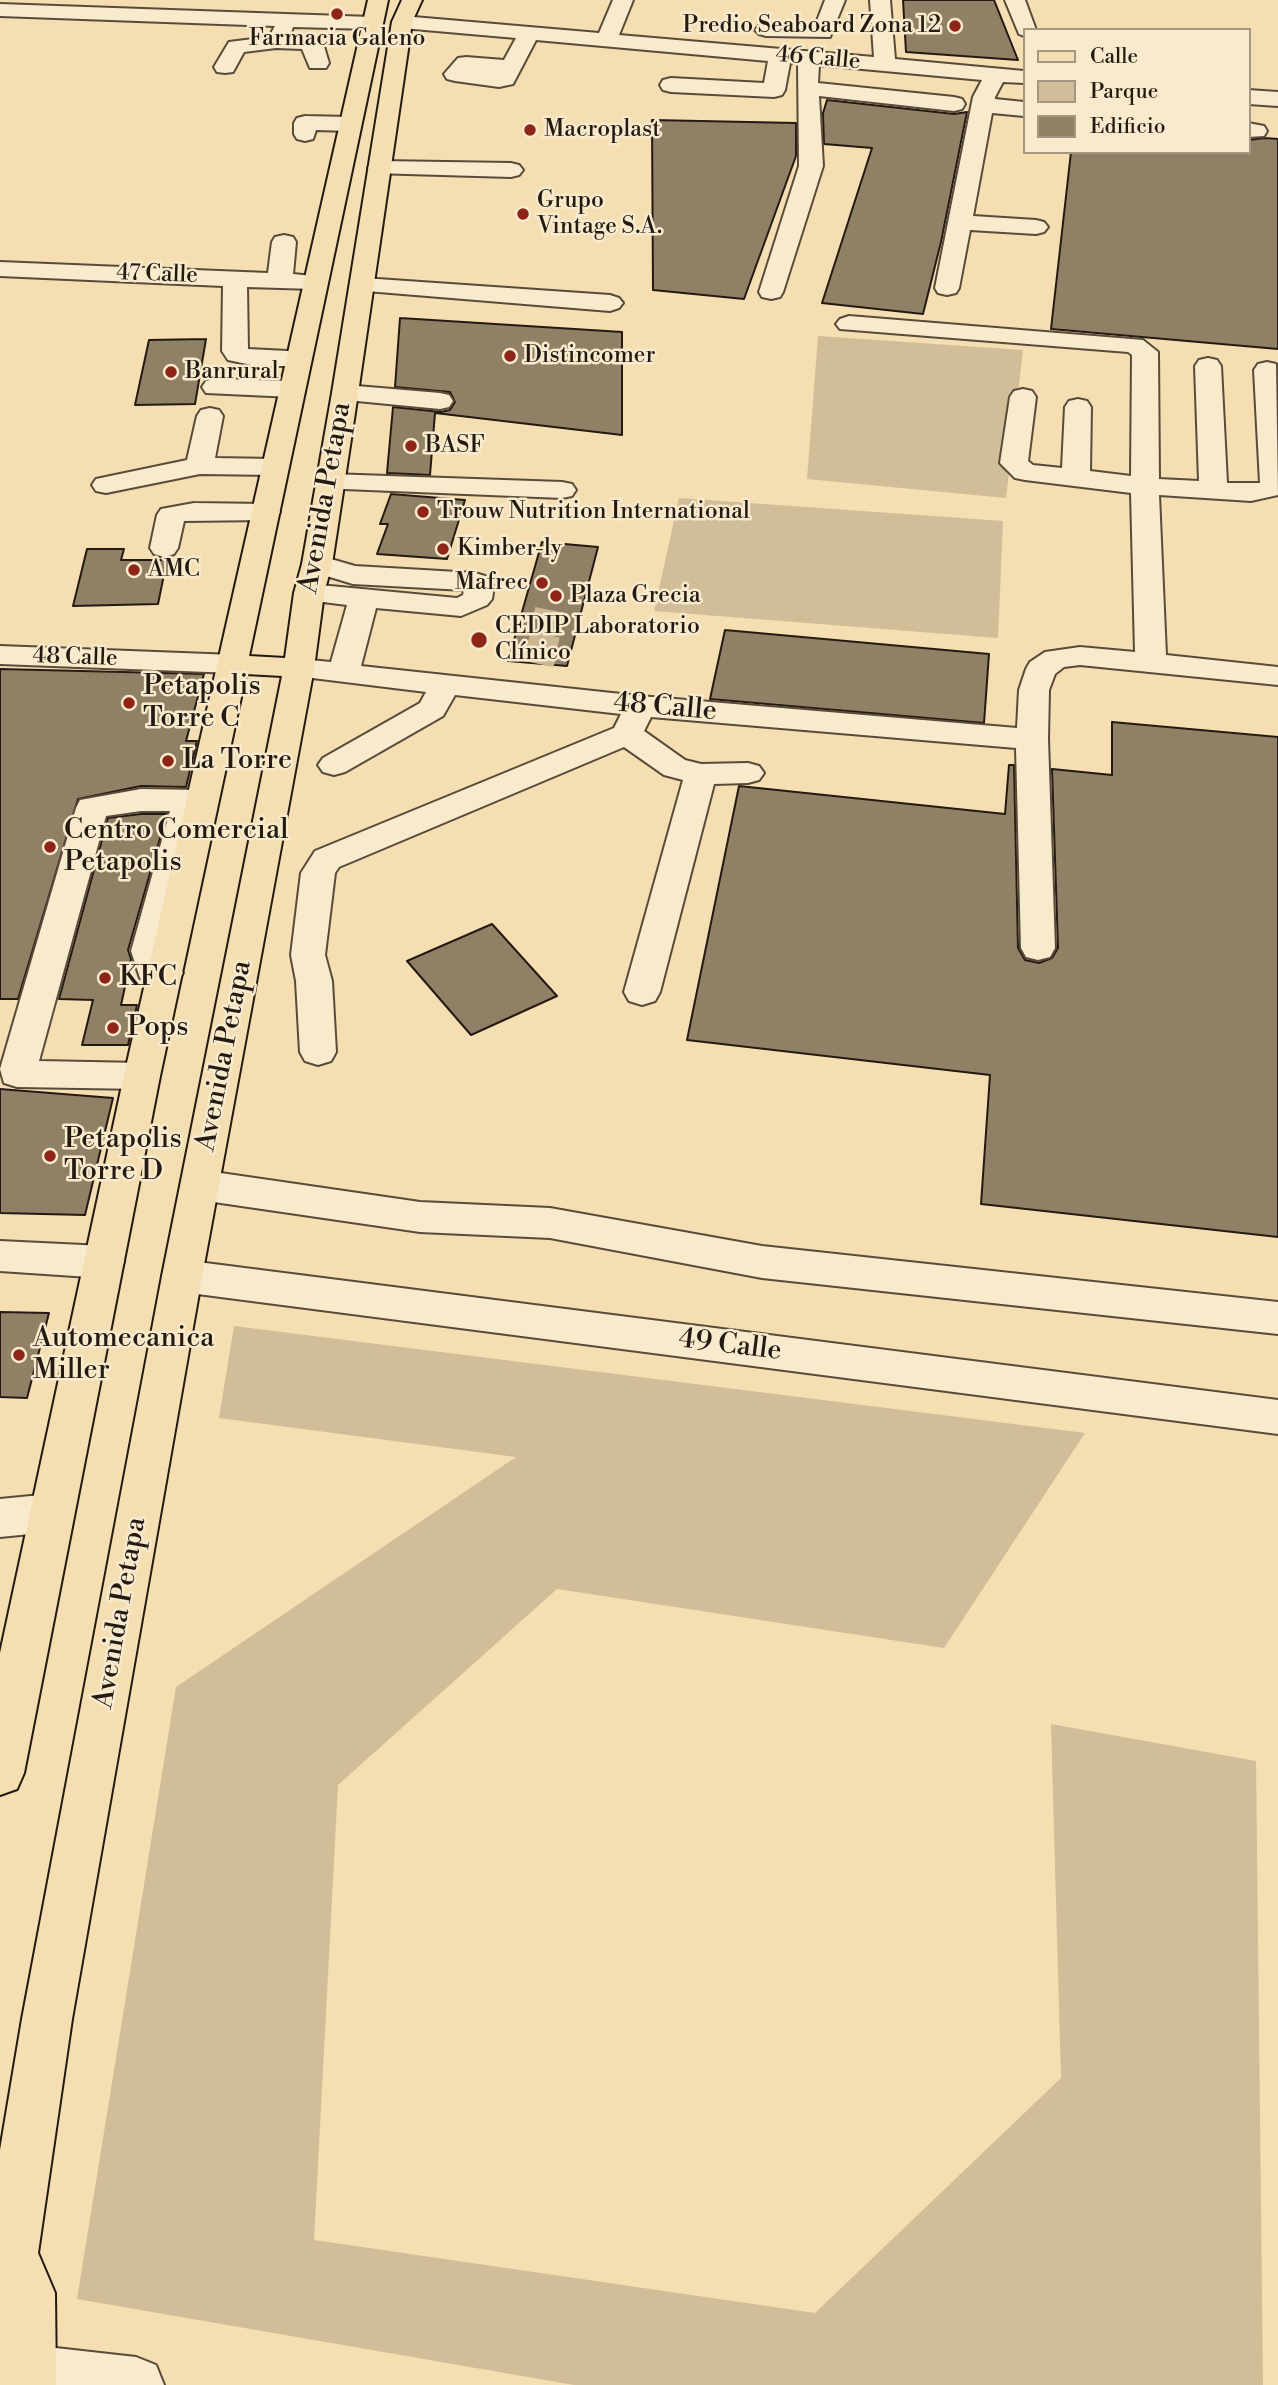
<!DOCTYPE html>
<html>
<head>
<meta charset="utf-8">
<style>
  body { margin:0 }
  #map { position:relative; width:1278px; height:2385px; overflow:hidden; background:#f4deb2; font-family:"Libre Bodoni",serif }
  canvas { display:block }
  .legend { position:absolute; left:1023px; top:28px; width:228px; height:126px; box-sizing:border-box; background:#f8eacd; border:2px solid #a39782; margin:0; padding:9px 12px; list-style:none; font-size:21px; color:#241a12 }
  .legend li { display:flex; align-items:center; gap:14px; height:35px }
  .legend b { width:35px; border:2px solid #a39782 }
</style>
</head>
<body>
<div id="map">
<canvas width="1278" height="2385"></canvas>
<ul class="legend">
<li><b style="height:9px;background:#f4deb2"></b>Calle</li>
<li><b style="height:19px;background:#d1bd97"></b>Parque</li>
<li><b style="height:19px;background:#908065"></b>Edificio</li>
</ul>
</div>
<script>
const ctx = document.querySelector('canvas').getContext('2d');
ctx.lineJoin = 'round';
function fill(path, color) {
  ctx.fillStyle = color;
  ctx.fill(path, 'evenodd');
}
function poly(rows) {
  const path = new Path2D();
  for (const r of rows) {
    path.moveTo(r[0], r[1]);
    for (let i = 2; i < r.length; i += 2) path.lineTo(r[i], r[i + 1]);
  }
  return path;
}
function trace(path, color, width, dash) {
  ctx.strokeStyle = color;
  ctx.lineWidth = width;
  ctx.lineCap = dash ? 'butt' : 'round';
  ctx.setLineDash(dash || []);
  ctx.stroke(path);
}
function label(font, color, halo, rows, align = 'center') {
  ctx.font = font + ' "Libre Bodoni",serif';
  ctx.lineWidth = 5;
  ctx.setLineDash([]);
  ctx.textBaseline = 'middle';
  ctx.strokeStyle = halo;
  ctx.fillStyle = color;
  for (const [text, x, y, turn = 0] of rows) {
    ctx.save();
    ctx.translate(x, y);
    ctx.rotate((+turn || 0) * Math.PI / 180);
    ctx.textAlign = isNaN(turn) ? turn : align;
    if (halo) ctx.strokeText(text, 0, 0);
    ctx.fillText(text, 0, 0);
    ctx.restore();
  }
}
fill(poly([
  [818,336,1023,350,1006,498,807,479],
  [679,498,1003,521,998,638,654,611],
  [234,1326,1085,1433,944,1648,557,1589,338,1785,314,2240,815,2313,1061,2078,1051,1724,1256,1761,1263,2385,574,2385,77,2299,176,1687,516,1457,219,1418]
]), '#d1bd97');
const building = poly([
  [903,0,994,0,1018,60,906,52,903,0],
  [827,100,954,114,967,112,941,242,923,314,822,303,872,148,824,144,823,113,827,100],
  [652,120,796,123,796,156,744,299,653,290,652,120],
  [1265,138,1278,139,1278,349,1051,329,1071,152,1248,152,1248,140,1265,138],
  [400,318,622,332,622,435,435,413,430,475,387,473,393,407,441,412,450,410,455,402,450,392,395,387,400,318],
  [206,339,195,404,135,405,149,340,206,339],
  [391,494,465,500,447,559,377,554,388,524,380,524,391,494],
  [542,542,598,547,567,666,508,661,542,542],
  [87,549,124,549,121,560,167,560,158,604,73,606,87,549],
  [725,630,989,654,984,723,710,699,725,630],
  [0,669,204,674,186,741,197,741,186,787,141,786,78,799,18,999,0,999,0,669],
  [1112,722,1278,737,1278,1237,981,1204,990,1075,687,1040,739,786,1005,814,1009,765,1014,765,1018,948,1025,960,1039,963,1052,958,1058,948,1052,769,1112,775,1112,722],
  [141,814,167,814,128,950,131,959,121,1005,137,1005,128,1045,82,1045,93,1000,59,999,108,818,141,814],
  [492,924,557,996,471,1035,407,961,492,924],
  [0,1089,113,1098,85,1215,0,1213,0,1089],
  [0,1312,49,1313,27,1398,0,1397,0,1312]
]);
fill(building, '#908065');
trace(building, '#241a12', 2);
trace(poly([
  [539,664,550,610]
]), '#cab792', 30, [30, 15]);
const minor = poly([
  [613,0,633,0,619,35,874,57,870,0,890,0,895,59,1024,71,1024,83,1003,82,995,97,995,99,1024,102,1024,116,992,113,973,216,1036,220,1044,222,1048,227,1044,232,1036,234,970,230,959,288,956,293,947,295,938,293,935,288,973,97,982,80,819,65,818,83,954,97,962,99,965,104,962,109,954,111,819,96,823,166,783,292,780,297,771,299,762,297,759,292,799,166,798,63,790,63,785,90,782,95,774,97,671,92,663,90,660,85,663,80,671,78,764,83,768,61,536,40,513,84,499,87,455,81,447,79,444,74,458,58,466,57,504,60,516,38,402,28,395,26,392,22,395,18,402,16,599,33,613,0],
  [825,0,845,0,830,37,766,36,759,34,755,30,759,26,766,24,815,26,825,0],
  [1005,0,1025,0,1036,30,1024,30,1024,36,1019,34,1005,0],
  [0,4,371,17,378,19,381,23,378,27,371,29,293,27,290,36,307,37,323,43,329,63,326,68,310,68,302,49,276,48,244,52,233,72,225,73,217,72,214,67,229,42,269,37,275,26,0,16,0,4],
  [1248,90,1278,92,1278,106,1248,104,1248,90],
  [305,116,349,117,357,119,360,124,357,129,349,131,316,130,313,139,305,141,297,139,294,134,294,123,297,118,305,116],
  [1248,123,1264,126,1267,131,1264,136,1248,137,1248,123],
  [380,161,511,163,519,165,523,170,519,175,511,177,372,173,368,168,372,163,380,161],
  [284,235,293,237,296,242,293,274,323,277,326,282,323,287,314,289,247,287,248,349,307,352,311,358,307,364,298,366,256,366,228,360,222,351,223,286,0,276,0,262,268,273,272,242,275,237,284,235],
  [363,278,610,295,619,298,623,303,619,308,610,311,354,290,351,285,354,280,363,278],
  [849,316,1143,340,1158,352,1159,479,1199,481,1195,366,1199,360,1208,358,1217,360,1221,366,1227,483,1260,483,1254,370,1258,364,1267,362,1276,364,1278,495,1251,501,1159,495,1166,655,1278,667,1278,685,1080,665,1064,667,1055,674,1049,690,1048,739,1055,948,1050,957,1038,960,1026,957,1021,948,1016,748,651,717,644,731,685,760,701,764,748,763,759,766,764,773,759,780,748,783,714,784,660,992,655,1001,642,1005,629,1001,624,992,683,780,664,775,624,747,339,867,335,873,325,955,332,981,336,1052,331,1061,318,1065,305,1061,300,1052,296,981,291,955,301,873,315,851,614,728,621,714,455,695,443,716,345,772,334,775,323,772,318,765,323,758,420,703,426,692,288,675,284,668,288,661,299,659,331,662,347,605,299,599,294,593,299,587,309,584,457,598,463,595,464,590,353,584,307,570,302,564,307,558,317,555,355,566,475,573,485,576,494,586,492,599,487,605,461,616,376,608,361,666,640,696,1017,728,1019,690,1026,669,1030,662,1045,652,1080,647,1135,652,1131,493,1025,480,1015,478,1000,463,1010,397,1014,391,1023,389,1032,391,1036,397,1028,461,1033,465,1062,468,1065,407,1069,401,1078,399,1087,401,1091,407,1090,471,1131,476,1132,355,1128,352,840,329,836,324,840,319,849,316],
  [215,379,292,381,301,383,305,389,301,395,292,397,206,393,202,387,206,381,215,379],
  [345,385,440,393,449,395,453,401,449,407,440,409,336,399,332,393,336,387,345,385],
  [210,408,219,410,223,416,215,458,275,459,285,461,289,467,285,473,275,475,200,474,106,493,96,491,92,485,96,479,187,460,197,416,201,410,210,408],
  [330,474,562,482,572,484,576,490,572,496,562,498,320,488,316,482,320,476,330,474],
  [194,503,266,504,276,506,280,512,276,518,266,520,184,521,178,548,174,554,164,557,154,554,150,548,157,515,161,509,194,503],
  [0,646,234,655,245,657,249,664,245,671,234,673,0,664,0,646],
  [141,789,202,790,214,794,218,801,198,821,165,951,168,961,177,964,183,973,177,982,165,985,140,978,131,951,170,811,141,811,106,816,39,1061,142,1063,155,1067,160,1076,155,1085,142,1089,17,1087,4,1083,0,1069,76,808,80,800,141,789],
  [200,1170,420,1202,550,1208,762,1246,1278,1302,1278,1334,762,1278,550,1238,420,1232,200,1200,186,1195,181,1185,186,1175,200,1170],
  [0,1241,104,1246,118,1251,124,1262,118,1273,104,1278,0,1271,0,1241],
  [182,1260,1278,1400,1278,1434,182,1292,168,1287,162,1276,168,1265,182,1260],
  [51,1494,66,1500,73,1513,66,1526,51,1532,0,1537,0,1499,51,1494],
  [29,2345,136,2357,156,2365,164,2385,6,2385,1,2373,9,2353,29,2345]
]);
const major = poly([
  [368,0,388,0,249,656,285,658,294,593,302,564,332,393,392,22,402,0,422,0,412,22,358,393,332,564,324,593,314,668,202,1276,72,2019,38,2253,55,2293,56,2385,0,2385,0,2150,22,2019,162,1276,282,676,246,674,160,1076,24,1773,17,1789,0,1795,0,1653,124,1076,368,0]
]);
trace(minor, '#584b3a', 4);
trace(major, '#241a12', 4);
fill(minor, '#f8eacd');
fill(major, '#f4deb2');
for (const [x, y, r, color] of [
  [337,14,7,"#8f2418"],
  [955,26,7,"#8f2418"],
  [530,130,7,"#8f2418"],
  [523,214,7,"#8f2418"],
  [510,356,7,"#8f2418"],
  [171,372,7,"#8f2418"],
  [411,446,7,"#8f2418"],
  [423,512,7,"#8f2418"],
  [443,549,7,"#8f2418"],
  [134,570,7,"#8f2418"],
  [542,583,7,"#8f2418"],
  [556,596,7,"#8f2418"],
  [479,640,9,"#8f2418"],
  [129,703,7,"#8f2418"],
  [168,761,7,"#8f2418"],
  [50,847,7,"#8f2418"],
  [105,978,7,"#8f2418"],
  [113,1028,7,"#8f2418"],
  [50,1156,7,"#8f2418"],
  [19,1355,7,"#8f2418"]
]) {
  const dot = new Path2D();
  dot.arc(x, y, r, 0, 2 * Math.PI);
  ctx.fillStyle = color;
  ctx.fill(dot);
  trace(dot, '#f8eacd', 2.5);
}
label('23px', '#241a12', '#f8eacd', [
  ["Predio Seaboard Zona 12",941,26,"right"],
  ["Farmacia Galeno",337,39,"center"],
  ["Macroplast",544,130],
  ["Grupo",537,201],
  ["Vintage S.A.",537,227],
  ["Distincomer",524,356],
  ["Banrural",185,372],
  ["BASF",425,446],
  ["Trouw Nutrition International",437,512],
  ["Kimber-ly",457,549],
  ["AMC",148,570],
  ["Mafrec",528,583,"right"],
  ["Plaza Grecia",570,596],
  ["CEDIP Laboratorio",495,627],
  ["Clínico",495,653]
], 'left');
label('23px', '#241a12', '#f8eacd', [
  ["46 Calle",818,59,5],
  ["47 Calle",157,275,2],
  ["48 Calle",75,658,2]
]);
label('28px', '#241a12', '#f8eacd', [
  ["Avenida Petapa",326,498,-80],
  ["48 Calle",665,708,5],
  ["Avenida Petapa",225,1056,-79],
  ["49 Calle",730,1346,7],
  ["Avenida Petapa",121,1613,-80]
]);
label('28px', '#241a12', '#f8eacd', [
  ["Petapolis",143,687],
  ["Torre C",143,719],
  ["La Torre",182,761],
  ["Centro Comercial",64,831],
  ["Petapolis",64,863],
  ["KFC",119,978],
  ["Pops",127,1028],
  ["Petapolis",64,1140],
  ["Torre D",64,1172],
  ["Automecanica",33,1339],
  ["Miller",33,1371]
], 'left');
</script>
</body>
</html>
